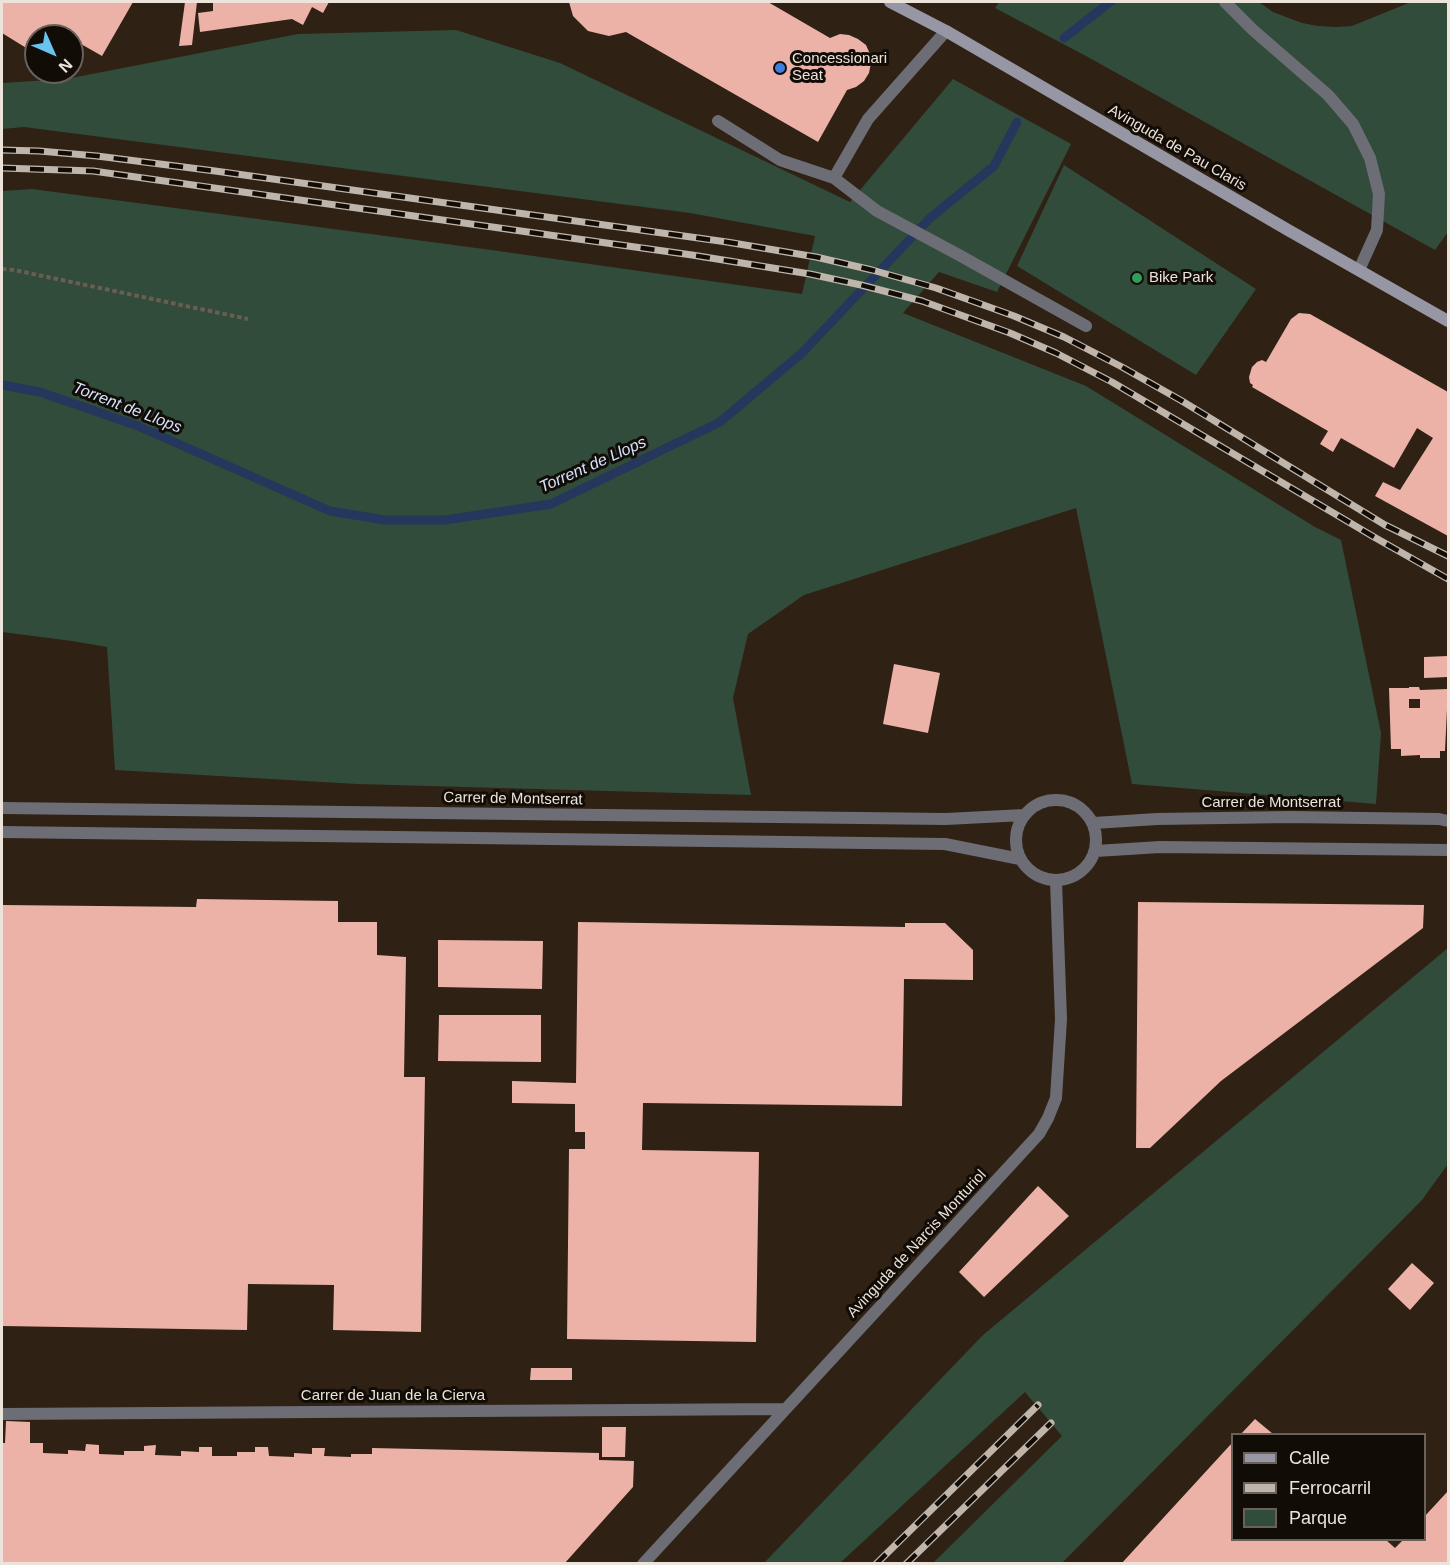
<!DOCTYPE html>
<html>
<head>
<meta charset="utf-8">
<style>
  body { margin:0 }
  #map { position:relative; width:1450px; height:1565px; overflow:hidden; background:#2f2114; font-family:Arial,sans-serif }
  canvas { display:block }
  .frame { position:absolute; inset:0; border:3px solid #ece3da; pointer-events:none }
  .legend { position:absolute; left:1231px; top:1433px; width:195px; height:108px; box-sizing:border-box; background:#120c07; border:2px solid #69625b; margin:0; padding:8px 10px; list-style:none; font-size:18px; color:#ece3da }
  .legend li { display:flex; align-items:center; gap:12px; height:30px }
  .legend b { width:30px; border:2px solid #69625b }
  .north { position:absolute; left:24px; top:24px; width:60px; height:60px; box-sizing:border-box; background:#120c07; border:2px solid #69625b; border-radius:50%; rotate:135deg; font-size:16px; font-weight:700; line-height:24px; text-align:center; color:#ece3da }
  .north::after { content:''; display:block; margin:auto; width:21px; height:27px; background:#66c4ef; clip-path:polygon(50% 0,100% 100%,50% 72%,0 100%) }
</style>
</head>
<body>
<div id="map">
<canvas width="1450" height="1565"></canvas>
<div class="frame"></div>
<ul class="legend">
<li><b style="height:8px;background:#9696a5"></b>Calle</li>
<li><b style="height:8px;background:#bfb5ab"></b>Ferrocarril</li>
<li><b style="height:16px;background:#314c3b"></b>Parque</li>
</ul>
<div class="north">N</div>
</div>
<script>
const ctx = document.querySelector('canvas').getContext('2d');
ctx.lineJoin = 'round';
function fill(path, color) {
  ctx.fillStyle = color;
  ctx.fill(path, 'evenodd');
}
function poly(rows) {
  const path = new Path2D();
  for (const r of rows) {
    if (r.length === 3) {
      path.moveTo(r[0] + r[2], r[1]);
      path.arc(r[0], r[1], r[2], 0, 2 * Math.PI);
      continue;
    }
    path.moveTo(r[0], r[1]);
    for (let i = 2; i < r.length; i += 2) path.lineTo(r[i], r[i + 1]);
  }
  return path;
}
function trace(path, color, width, dash) {
  ctx.strokeStyle = color;
  ctx.lineWidth = width;
  ctx.lineCap = dash ? 'butt' : 'round';
  ctx.setLineDash(dash || []);
  ctx.stroke(path);
}
function label(font, color, halo, rows, align = 'center') {
  ctx.font = font + ' Arial,sans-serif';
  ctx.lineWidth = 6;
  ctx.setLineDash([]);
  ctx.textBaseline = 'middle';
  ctx.strokeStyle = halo;
  ctx.fillStyle = color;
  for (const [text, x, y, turn = 0] of rows) {
    ctx.save();
    ctx.translate(x, y);
    ctx.rotate((+turn || 0) * Math.PI / 180);
    ctx.textAlign = isNaN(turn) ? turn : align;
    if (halo) ctx.strokeText(text, 0, 0);
    ctx.fillText(text, 0, 0);
    ctx.restore();
  }
}
fill(poly([
  [999,2,1259,2,1273,12,1302,23,1318,26,1336,27,1352,26,1411,2,1448,2,1448,232,1435,250,1086,56,995,8],
  [456,30,560,63,850,202,953,79,1071,144,997,292,939,272,903,313,1086,386,1315,527,1341,540,1381,733,1376,804,1132,784,1076,508,804,595,748,634,733,698,751,795,357,784,115,770,107,647,72,641,2,632,2,191,32,189,484,249,802,294,815,236,690,213,24,127,2,129,2,83,66,79,298,34],
  [1064,165,1256,289,1196,375,1017,266],
  [1448,948,1448,1164,1422,1200,1062,1563,933,1563,1062,1436,1025,1392,840,1563,764,1563,983,1335]
]), '#314c3b');
trace(poly([
  [1064,38,1110,2],
  [2,385,40,392,138,426,330,511,385,520,445,520,551,504,720,422,802,353,930,218,994,166,1017,122]
]), '#25375c', 9);
fill(poly([
  [2,2,133,2,102,56,81,44,72,49,72,36,36,36,36,54,2,33],
  [185,2,197,2,192,45,179,46],
  [213,2,329,2,323,13,312,7,303,25,292,19,200,32,198,13,213,11],
  [569,2,768,2,830,38,840,34,849,35,858,39,866,45,870,54,871,63,869,73,864,81,856,87,847,90,818,142,626,32,609,36,588,31,573,16],
  [1299,313,1310,314,1448,392,1448,536,1375,496,1383,482,1400,490,1433,438,1417,428,1394,468,1341,438,1333,452,1320,444,1328,431,1252,387,1253,385,1250,383,1249,377,1252,367,1257,362,1262,360,1266,362,1291,319],
  [1448,656,1448,677,1424,678,1424,657],
  [894,664,940,673,928,733,883,724],
  [1409,687,1419,687,1420,690,1448,689,1445,751,1440,751,1440,758,1420,758,1420,755,1401,756,1401,749,1391,749,1389,688,1409,688],
  [1409,699,1420,699,1420,708,1409,708],
  [197,899,338,901,338,922,377,922,377,955,406,957,404,1077,425,1077,421,1332,333,1330,334,1285,248,1284,247,1330,2,1326,2,905,196,907],
  [1138,902,1424,905,1423,928,1221,1081,1150,1148,1136,1148],
  [578,922,905,927,905,923,945,923,973,950,973,980,904,979,902,1106,643,1103,642,1150,759,1152,756,1342,567,1339,569,1149,585,1149,585,1132,575,1132,575,1104,512,1103,512,1081,576,1083],
  [438,940,543,941,542,989,438,987],
  [439,1015,541,1015,541,1062,438,1061],
  [1038,1186,1069,1216,984,1297,959,1272],
  [1412,1263,1434,1283,1410,1310,1388,1289],
  [531,1368,572,1368,572,1380,530,1380],
  [1255,1419,1273,1434,1241,1434],
  [6,1421,30,1422,30,1443,43,1443,43,1453,68,1454,68,1450,85,1451,86,1444,99,1445,99,1454,124,1455,124,1451,144,1451,144,1446,156,1445,155,1455,181,1456,181,1451,199,1452,199,1447,212,1447,212,1456,237,1456,237,1452,255,1452,255,1447,268,1447,269,1456,294,1457,294,1453,312,1454,312,1448,325,1448,324,1456,351,1457,351,1454,372,1454,372,1448,599,1453,599,1460,634,1461,633,1487,564,1564,2,1564,2,1443,5,1443],
  [602,1427,626,1427,625,1457,602,1457],
  [1232,1443,1232,1540,1386,1540,1395,1548,1403,1540,1424,1540,1424,1517,1448,1491,1448,1564,1121,1564]
]), '#ecb2a8');
trace(poly([
  [2,269,14,270,248,319]
]), '#6a5d51', 4, [4.5, 3]);
trace(poly([
  [1225,2,1253,30,1328,95,1353,124,1370,158,1379,194,1377,230,1359,270],
  [946,31,868,119,834,178,877,211,959,255,1086,326],
  [718,121,780,160,834,178]
]), '#6d6d76', 12);
trace(poly([
  [1056,840,40],
  [2,808,946,819,1024,815],
  [1094,823,1157,819,1290,817,1439,819,1448,821],
  [2,832,945,844,1020,859],
  [1096,851,1160,847,1448,850],
  [2,1414,785,1409],
  [643,1564,1039,1134,1048,1118,1056,1098,1061,1019,1056,881]
]), '#6d6d76', 12);
trace(poly([
  [890,2,946,31,1288,230,1448,321]
]), '#9696a5', 12);
const rail = poly([
  [2,150,39,151,97,156,215,171,727,242,816,257,872,270,936,288,1014,316,1064,337,1122,367,1182,401,1385,525,1448,556],
  [2,168,93,171,692,255,810,274,861,285,922,301,1010,333,1056,353,1112,382,1374,537,1448,579],
  [876,1564,1038,1405],
  [906,1564,1051,1423]
]);
trace(rail, '#bfb5ab', 7);
trace(rail, '#120c07', 4.5, [14]);
for (const [x, y, r, color] of [
  [780,68,6,"#3f7fe0"],
  [1137,278,6,"#2e9e5b"]
]) {
  const dot = new Path2D();
  dot.arc(x, y, r, 0, 2 * Math.PI);
  ctx.fillStyle = color;
  ctx.fill(dot);
  trace(dot, '#120c07', 2);
}
label('15px', '#ece3da', '#120c07', [
  ["Concessionari",792,59],
  ["Seat",792,76],
  ["Bike Park",1149,278]
], 'left');
label('15px', '#ece3da', '#120c07', [
  ["Avinguda de Pau Claris",1177,148,30],
  ["Carrer de Montserrat",513,799,1],
  ["Carrer de Montserrat",1271,803],
  ["Avinguda de Narcis Monturiol",917,1244,-47],
  ["Carrer de Juan de la Cierva",393,1396]
]);
label('italic 16px', '#d4e3fd', '#120c07', [
  ["Torrent de Llops",127,408,21],
  ["Torrent de Llops",593,465,-24]
]);
</script>
</body>
</html>
